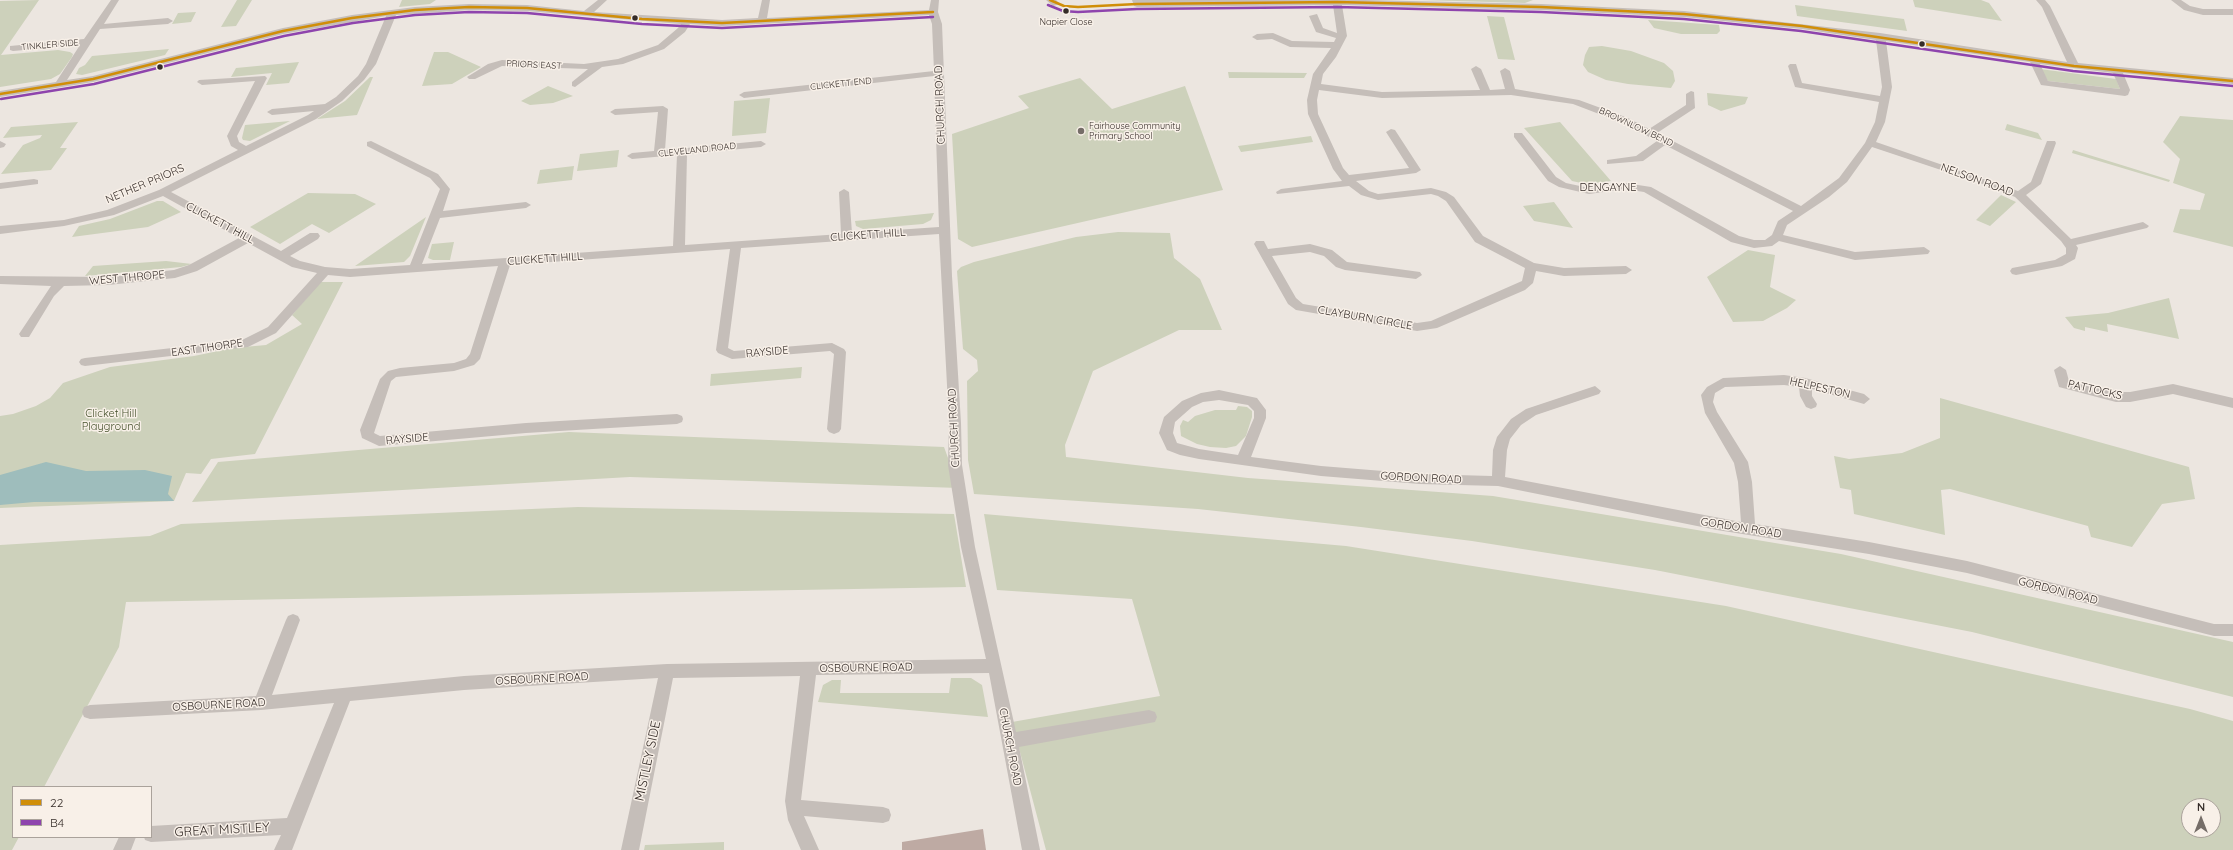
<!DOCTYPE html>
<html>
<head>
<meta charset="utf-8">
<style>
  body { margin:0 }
  #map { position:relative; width:2233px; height:850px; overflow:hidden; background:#ece6e0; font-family:Quicksand,sans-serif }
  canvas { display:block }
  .legend { position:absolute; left:12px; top:786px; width:140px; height:52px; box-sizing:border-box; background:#f8f0e8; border:1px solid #aaa29b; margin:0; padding:5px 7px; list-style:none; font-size:12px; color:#352c28 }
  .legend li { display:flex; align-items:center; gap:8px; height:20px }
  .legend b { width:20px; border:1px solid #aaa29b }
  .north { position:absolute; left:2181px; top:798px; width:40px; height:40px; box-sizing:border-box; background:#f8f0e8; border:1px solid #aaa29b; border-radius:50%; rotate:0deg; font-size:11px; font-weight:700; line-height:16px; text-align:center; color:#352c28 }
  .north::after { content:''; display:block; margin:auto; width:14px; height:18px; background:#756d68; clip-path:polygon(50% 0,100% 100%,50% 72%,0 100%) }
</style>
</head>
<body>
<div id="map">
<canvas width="2233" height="850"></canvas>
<ul class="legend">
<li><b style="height:5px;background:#d08e08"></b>22</li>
<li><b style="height:5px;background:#8e44ad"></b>B4</li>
</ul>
<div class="north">N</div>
</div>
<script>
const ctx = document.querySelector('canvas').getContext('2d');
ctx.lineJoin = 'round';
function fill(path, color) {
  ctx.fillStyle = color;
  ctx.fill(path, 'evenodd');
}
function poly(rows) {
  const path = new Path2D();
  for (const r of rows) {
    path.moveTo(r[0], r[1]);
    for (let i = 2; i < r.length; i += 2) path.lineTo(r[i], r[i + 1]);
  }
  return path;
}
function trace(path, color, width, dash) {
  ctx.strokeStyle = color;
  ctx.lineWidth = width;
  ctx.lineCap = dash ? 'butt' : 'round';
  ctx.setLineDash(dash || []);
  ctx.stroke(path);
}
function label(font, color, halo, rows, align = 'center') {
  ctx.font = font + ' Quicksand,sans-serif';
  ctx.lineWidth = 3;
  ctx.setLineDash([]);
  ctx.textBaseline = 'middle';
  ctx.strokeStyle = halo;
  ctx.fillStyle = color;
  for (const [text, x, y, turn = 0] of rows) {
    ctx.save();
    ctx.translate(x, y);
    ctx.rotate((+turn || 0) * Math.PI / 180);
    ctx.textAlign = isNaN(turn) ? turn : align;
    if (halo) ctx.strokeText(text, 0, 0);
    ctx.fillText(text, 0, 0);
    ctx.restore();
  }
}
fill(poly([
  [39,0,1,55,58,50,70,52,73,54,72,57,60,74,51,79,0,87,0,1],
  [237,0,252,0,236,26,221,27],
  [402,0,436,0,430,4,399,7],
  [1422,0,1533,0,1525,3],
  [1913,0,1981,0,1989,3,2002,21,1915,7],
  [1795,5,1904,19,1907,31,1797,16],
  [196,12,191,22,172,24,178,13],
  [1487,16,1504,17,1515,60,1498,59],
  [1648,20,1719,25,1720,31,1717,34,1681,34,1654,28],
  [1602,46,1631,51,1664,63,1673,71,1675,81,1671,88,1628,84,1606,80,1588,72,1583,65,1585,55,1589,47],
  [169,49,165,55,82,75,76,74,79,68,85,65,92,56],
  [434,52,448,52,481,67,452,84,422,86],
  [299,62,289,83,266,85,272,73,231,77,236,68],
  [2040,69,2116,79,2120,89,2048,81],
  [1228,72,1307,73,1304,78,1229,78],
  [370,77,373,77,357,115,317,119,345,101],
  [1080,78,1112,109,1185,86,1223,190,972,247,958,239,952,134,1029,108,1018,96],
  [548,86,573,96,553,103,530,105,521,101],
  [1707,93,1748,97,1745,104,1721,111,1708,105],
  [770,98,766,133,732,136,734,101],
  [2180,116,2233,120,2233,247,2173,232,2180,209,2200,210,2205,194,2173,183,2180,159,2163,142],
  [290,121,250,141,243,140,242,138,245,125],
  [78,122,60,148,67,148,51,170,1,174,23,145,40,138,42,135,3,138,11,127],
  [1560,122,1611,181,1586,184,1572,181,1524,128],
  [2007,124,2038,133,2042,140,2005,130],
  [1311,136,1313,142,1241,152,1238,146],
  [619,150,617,167,577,171,580,154],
  [2073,150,2170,180,2169,182,2072,153],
  [574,166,572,180,537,184,540,170],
  [308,193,355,194,376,204,329,233,312,224,280,244,250,227],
  [2001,195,2016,202,1990,226,1976,220],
  [157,201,163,201,181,212,148,227,72,237,79,226,110,219],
  [1554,202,1573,228,1534,221,1523,206],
  [934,213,931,220,923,224,863,229,856,226,855,221],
  [426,217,410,256,404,262,355,266],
  [1118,232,1170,233,1174,258,1200,279,1222,330,1179,330,1093,371,1065,445,1066,457,1248,478,1493,496,1841,554,2233,642,2233,697,1972,632,1655,570,1472,541,1361,527,1198,509,974,494,968,460,967,381,978,371,977,360,963,349,957,271,961,267,974,262,1002,255,1076,237],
  [454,242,450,260,433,260,428,258,432,244],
  [1748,250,1775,255,1770,287,1796,300,1787,308,1763,321,1733,322,1707,277],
  [166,261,192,264,181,267,85,276,93,266],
  [320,282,343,282,255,454,211,459,201,474,186,473,174,501,0,508,0,416,13,414,36,406,50,398,63,383,110,367,194,356,233,348,266,345,302,324,292,315],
  [2169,298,2179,339,2107,324,2108,332,2085,327,2085,331,2074,328,2065,317,2108,313],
  [802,367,801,378,710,386,711,374],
  [1940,398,2189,467,2195,499,2162,504,2132,547,2091,537,2088,526,1950,489,1941,490,1945,535,1854,514,1851,490,1840,488,1834,456,1849,459,1902,453,1940,438],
  [1238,406,1247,407,1252,411,1252,417,1246,436,1236,446,1226,448,1210,447,1197,444,1181,436,1180,426,1183,420,1188,422,1195,416,1215,410,1236,410],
  [569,432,944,447,959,488,630,477,192,502,218,462],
  [578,507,954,514,966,587,126,602,119,647,44,787,13,787,13,837,19,837,12,850,0,850,0,545,150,536,181,524],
  [984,514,1346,546,1726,606,2190,709,2233,721,2233,850,1046,850,1012,722,1160,696,1132,599,997,590],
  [2189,806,2213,806,2213,830,2189,830],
  [951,678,971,678,982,685,988,717,818,702,823,685,832,680,841,680,840,693,949,693],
  [724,842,724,850,644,850,645,845]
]), '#cdd1bb');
fill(poly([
  [46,462,86,471,145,470,172,476,168,494,174,501,34,502,0,505,0,475]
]), '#9ebdbc');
fill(poly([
  [983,829,986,850,902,850,902,842]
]), '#beaaa3');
fill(poly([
  [111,0,119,0,104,24,168,18,173,21,168,24,100,29,67,80,93,76,283,28,352,15,415,7,469,4,527,5,584,11,598,0,607,0,594,12,722,20,758,18,762,0,770,0,767,18,929,10,931,0,939,0,938,12,942,24,952,276,961,423,962,465,975,547,1016,732,1149,710,1155,712,1157,717,1155,722,1019,747,1040,850,1022,850,989,673,816,675,801,800,883,807,889,809,891,815,889,821,883,823,804,816,819,850,801,850,788,820,785,801,800,676,673,678,639,850,621,850,658,678,464,690,350,701,292,850,274,850,281,835,151,842,145,840,144,837,151,837,151,826,287,818,334,703,261,710,90,719,84,717,82,712,84,707,90,705,256,696,286,620,288,616,293,614,298,616,300,620,272,695,464,676,667,664,986,659,961,547,948,465,949,423,939,234,741,248,728,348,734,351,832,343,844,349,846,352,841,429,839,432,834,434,829,432,827,429,834,354,830,351,732,359,718,353,716,350,730,249,510,265,480,359,474,365,454,371,396,377,391,381,374,433,380,436,526,423,677,414,682,416,683,419,682,422,677,424,526,433,379,446,362,438,360,430,380,379,388,371,400,368,454,363,466,359,470,354,498,266,350,277,328,275,276,333,248,347,85,366,81,365,79,362,81,359,85,358,242,340,268,327,317,273,292,267,248,243,197,271,175,278,108,285,64,286,54,296,29,337,21,337,19,334,51,286,0,284,0,276,108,277,174,270,189,265,239,238,163,196,114,215,64,226,0,234,0,226,64,220,107,210,159,190,238,150,231,146,227,136,255,81,202,85,197,82,199,80,265,76,267,78,237,136,239,142,246,146,308,115,314,111,272,115,267,112,272,109,325,104,336,97,358,76,366,64,386,16,283,34,93,82,0,97,0,91,56,82,80,45,13,51,10,50,10,46,84,39,111,0],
  [469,10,527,11,681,24,678,28,658,45,618,59,584,64,502,60,488,64,467,77,469,79,475,79,502,66,588,69,572,82,572,86,575,87,602,67,623,64,664,49,685,32,690,24,722,26,929,15,932,24,934,71,744,92,739,95,744,98,934,76,939,227,852,233,849,192,844,189,839,192,841,234,685,245,687,154,761,147,766,144,761,141,665,150,668,109,663,106,615,109,610,112,615,115,658,112,654,151,632,153,627,156,632,159,677,155,673,246,422,264,440,218,526,208,531,205,526,202,443,211,450,189,438,174,371,141,367,142,367,146,430,178,440,189,410,265,350,269,325,267,300,261,290,256,318,239,320,236,318,233,310,233,281,251,171,192,316,119,342,101,364,80,376,64,396,15,469,10],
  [1046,0,1056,0,1060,4,1053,6,1046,0],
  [1132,0,1365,0,1541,4,1684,11,1880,33,2067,62,2042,7,2036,0,2045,0,2050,6,2078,63,2233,78,2233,84,2123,73,2130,90,2128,95,2125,96,2041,85,2030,62,1886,41,1892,87,1885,122,1876,142,2018,191,2031,182,2047,141,2055,141,2056,143,2041,184,2026,195,2071,239,2143,222,2149,226,2147,228,2076,245,2078,248,2075,259,2062,266,2016,275,2012,274,2010,271,2012,268,2055,260,2066,254,2066,248,2061,241,2015,197,1983,184,1872,147,1847,182,1829,197,1787,225,1783,235,1855,252,1924,247,1930,251,1928,254,1855,260,1779,241,1772,246,1754,248,1731,242,1644,192,1625,189,1589,194,1559,187,1548,181,1514,137,1514,133,1522,133,1556,177,1566,183,1589,188,1625,183,1651,187,1739,236,1754,240,1765,240,1772,235,1778,221,1793,211,1665,145,1643,161,1607,164,1607,160,1636,156,1657,141,1620,122,1573,104,1511,95,1382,98,1319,90,1317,100,1318,114,1343,168,1349,175,1409,168,1386,132,1391,129,1395,130,1421,170,1416,173,1356,181,1369,191,1378,194,1431,188,1446,192,1454,197,1483,236,1534,263,1564,268,1626,266,1632,270,1626,274,1564,276,1536,271,1533,283,1525,290,1437,328,1417,331,1296,310,1288,304,1254,244,1256,241,1264,241,1268,249,1310,244,1332,250,1347,262,1420,272,1422,275,1416,279,1345,270,1336,267,1324,256,1310,252,1272,256,1296,298,1303,304,1417,323,1431,321,1522,281,1525,268,1475,242,1446,201,1438,196,1431,194,1378,200,1361,195,1349,186,1277,194,1276,192,1281,189,1342,181,1333,169,1308,114,1307,100,1313,74,1331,48,1290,47,1272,39,1257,40,1252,37,1257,34,1273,33,1292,41,1334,42,1336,38,1316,32,1309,16,1317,14,1323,28,1337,33,1333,5,1137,7,1134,6,1132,0],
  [1342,5,1541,10,1684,17,1802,29,1876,40,1882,87,1880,96,1802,83,1796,64,1790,64,1788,66,1795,87,1879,102,1875,122,1865,143,1839,178,1801,206,1657,133,1695,108,1694,92,1691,91,1686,94,1686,105,1649,129,1628,118,1579,100,1515,89,1510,71,1505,68,1500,71,1505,89,1490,90,1481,69,1476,66,1471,69,1480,90,1382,92,1321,84,1323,74,1336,57,1347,36,1342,5],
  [2040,64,2113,73,2120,89,2048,81,2040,64],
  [2171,0,2181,0,2190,6,2203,9,2233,9,2233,15,2203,15,2184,10,2171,0],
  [0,141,6,144,4,147,0,148,0,141],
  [34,179,38,180,38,184,0,189,0,183,34,179],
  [2060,366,2066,370,2069,381,2116,392,2130,392,2173,384,2233,398,2233,408,2173,394,2130,402,2116,402,2059,387,2054,370,2060,366],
  [1784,375,1805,378,1864,394,1870,399,1864,404,1812,389,1812,396,1817,404,1816,407,1811,409,1806,407,1800,396,1799,387,1784,385,1725,387,1715,393,1713,402,1717,412,1748,462,1752,482,1755,524,1869,542,1967,561,2214,624,2233,624,2233,636,2214,636,1967,573,1869,554,1717,530,1498,486,1420,484,1321,476,1199,459,1180,455,1167,450,1159,433,1164,417,1182,401,1201,393,1219,390,1257,398,1266,410,1266,418,1251,457,1321,466,1420,474,1492,476,1493,450,1497,437,1511,419,1526,409,1595,386,1601,391,1599,394,1536,415,1521,425,1510,439,1507,450,1505,477,1741,522,1738,482,1734,463,1705,413,1701,395,1707,387,1723,378,1784,375],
  [1219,400,1248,405,1254,411,1254,418,1238,455,1199,449,1177,443,1173,433,1175,422,1192,407,1203,402,1219,400],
  [119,837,136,837,131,850,113,850,119,837]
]), '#c5beb9');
trace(poly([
  [1050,0,1064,6,1078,7,1137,4,1337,2,1541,7,1684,14,1802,26,2074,66,2233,81],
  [0,94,93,79,283,31,352,18,415,10,469,7,527,8,642,19,722,23,933,12]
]), '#d08e08', 2.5);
trace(poly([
  [1048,5,1063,11,1078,12,1137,9,1337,7,1541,12,1684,19,1801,31,2073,71,2233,86],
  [1,99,94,84,284,36,353,23,415,15,469,12,527,13,642,24,722,28,933,17]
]), '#8e44ad', 2.5);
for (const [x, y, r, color] of [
  [1066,11,3.5,"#352c28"],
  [635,18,3.5,"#352c28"],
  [1922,44,3.5,"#352c28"],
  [160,67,3.5,"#352c28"],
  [1081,131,4,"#756d68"]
]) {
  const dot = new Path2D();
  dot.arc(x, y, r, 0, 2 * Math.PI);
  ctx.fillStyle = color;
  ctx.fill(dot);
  trace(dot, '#f8f0e8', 1.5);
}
label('9px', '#352c28', '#f8f0e8', [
  ["Napier Close",1066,22]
]);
label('9px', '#352c28', '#f8f0e8', [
  ["TINKLER SIDE",50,45,-5],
  ["PRIORS EAST",534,65,3],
  ["CLICKETT END",841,84,-6],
  ["BROWNLOW BEND",1636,127,25],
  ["CLEVELAND ROAD",697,150,-6]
]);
label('9px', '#352c28', '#f8f0e8', [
  ["Fairhouse Community",1089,126],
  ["Primary School",1089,136]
], 'left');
label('11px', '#352c28', '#f8f0e8', [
  ["CHURCH ROAD",940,105,-92],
  ["NELSON ROAD",1977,180,20],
  ["NETHER PRIORS",145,184,-23],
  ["DENGAYNE",1608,188],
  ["CLICKETT HILL",220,223,28],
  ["CLICKETT HILL",868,235,-4],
  ["CLICKETT HILL",545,259,-4],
  ["WEST THROPE",127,278,-5],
  ["CLAYBURN CIRCLE",1365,318,10],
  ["EAST THORPE",207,348,-8],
  ["RAYSIDE",767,352,-5],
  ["HELPESTON",1820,388,13],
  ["PATTOCKS",2095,390,13],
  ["CHURCH ROAD",954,428,-93],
  ["RAYSIDE",407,439,-5],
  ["GORDON ROAD",1421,478,3],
  ["GORDON ROAD",1741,528,9],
  ["GORDON ROAD",2058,591,14],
  ["OSBOURNE ROAD",866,668,-1],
  ["OSBOURNE ROAD",542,679,-3],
  ["OSBOURNE ROAD",219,705,-3],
  ["CHURCH ROAD",1010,747,79]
]);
label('11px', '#46522d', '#f8f0e8', [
  ["Clicket Hill",111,414],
  ["Playground",111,427]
]);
label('13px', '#352c28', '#f8f0e8', [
  ["MISTLEY SIDE",648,761,-78],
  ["GREAT MISTLEY",222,830,-3]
]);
</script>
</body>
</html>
